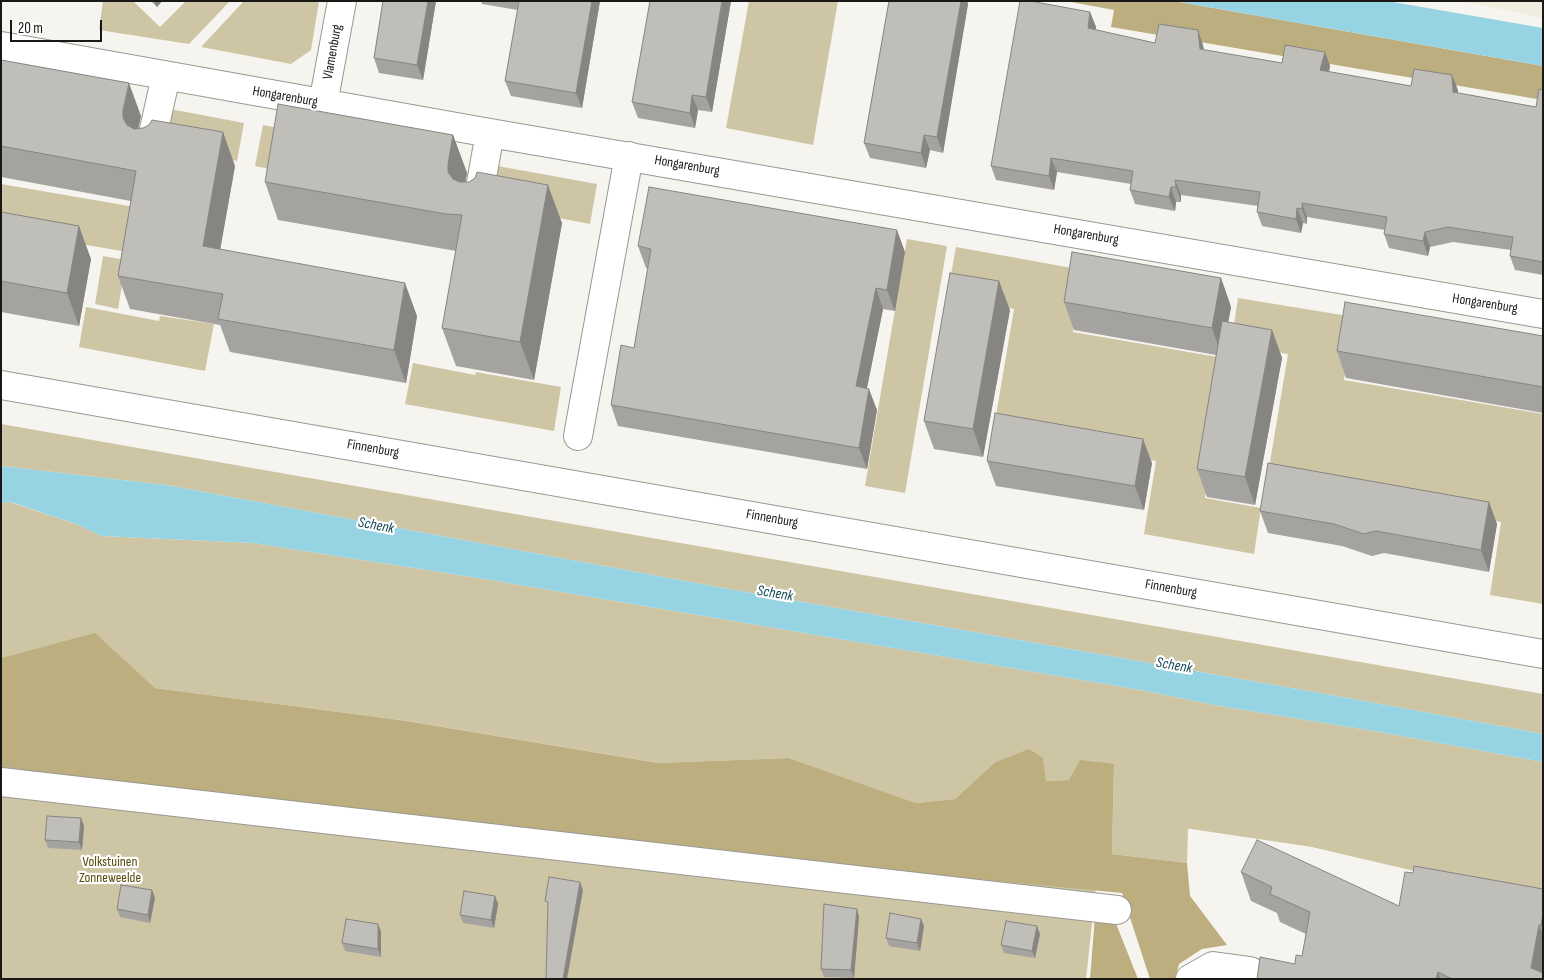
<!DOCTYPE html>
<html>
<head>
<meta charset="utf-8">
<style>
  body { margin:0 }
  #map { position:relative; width:1544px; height:980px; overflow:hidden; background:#f6f4ef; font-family:"Sofia Sans Condensed",sans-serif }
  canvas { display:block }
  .frame { position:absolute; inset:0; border:2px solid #191816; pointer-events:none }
  .scale { position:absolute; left:10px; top:20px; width:92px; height:22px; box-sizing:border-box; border:2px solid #191816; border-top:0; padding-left:6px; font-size:15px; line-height:18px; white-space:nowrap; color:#191816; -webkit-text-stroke:4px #fff; paint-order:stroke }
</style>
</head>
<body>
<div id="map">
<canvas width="1544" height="980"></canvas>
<div class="frame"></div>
<div class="scale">20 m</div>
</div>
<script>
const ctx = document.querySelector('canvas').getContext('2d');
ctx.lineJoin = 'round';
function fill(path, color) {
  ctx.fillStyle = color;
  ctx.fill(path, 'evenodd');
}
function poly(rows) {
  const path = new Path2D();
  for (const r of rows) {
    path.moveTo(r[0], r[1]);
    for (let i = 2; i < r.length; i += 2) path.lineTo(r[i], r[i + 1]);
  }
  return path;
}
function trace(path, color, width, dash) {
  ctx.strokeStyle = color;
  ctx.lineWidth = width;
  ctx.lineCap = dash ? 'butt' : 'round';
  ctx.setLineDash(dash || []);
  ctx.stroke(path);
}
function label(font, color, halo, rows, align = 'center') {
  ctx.font = font + ' "Sofia Sans Condensed",sans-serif';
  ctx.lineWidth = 4.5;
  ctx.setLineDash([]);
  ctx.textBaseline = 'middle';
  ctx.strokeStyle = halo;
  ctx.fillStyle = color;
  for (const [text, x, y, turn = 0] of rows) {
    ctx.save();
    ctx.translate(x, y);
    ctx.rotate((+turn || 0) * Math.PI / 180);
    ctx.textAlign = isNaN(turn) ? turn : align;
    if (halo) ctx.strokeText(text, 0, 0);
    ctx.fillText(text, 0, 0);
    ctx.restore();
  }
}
fill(poly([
  [1462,1,1543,1,1543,18]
]), '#f0ecdf');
fill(poly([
  [103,1,133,1,160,27,186,1,230,1,189,44,99,30],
  [244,1,319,1,311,50,291,64,201,47],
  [749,1,838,1,813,145,726,128],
  [165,108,244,123,237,161,158,146],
  [263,125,293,131,285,172,255,166],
  [492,165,597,184,590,224,485,204],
  [1,184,135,207,127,252,1,230],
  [907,239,947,246,905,493,865,486],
  [956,247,1083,270,1073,332,1229,359,1205,498,1261,508,1254,554,1144,534,1156,461,993,433,1014,309,947,296],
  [103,256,126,260,118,309,95,304],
  [1238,298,1354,317,1344,380,1543,414,1543,604,1490,595,1501,522,1267,480,1288,354,1231,344],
  [86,307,159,321,160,316,214,324,205,371,79,347],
  [413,363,475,375,476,372,561,387,554,431,405,404],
  [1,424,1543,694,1543,734,1337,696,712,586,166,485,1,466],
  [10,502,76,524,102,536,253,543,491,580,1141,690,1220,706,1380,732,1543,762,1543,896,1427,874,1312,847,1191,829,1188,829,1187,863,1112,854,1114,764,1069,780,1045,781,994,763,955,799,916,803,789,758,658,763,400,720,155,688,95,634,1,658,1,503],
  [1,749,1098,868,1086,979,1,979]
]), '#cec5a5');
fill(poly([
  [1066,1,1174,1,1543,66,1543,100,1111,27,1114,10],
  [95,633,155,688,400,720,658,763,789,758,916,803,955,799,994,763,1029,749,1043,758,1046,781,1069,780,1080,760,1114,764,1112,854,1187,863,1190,896,1227,945,1202,949,1179,964,1175,979,1150,979,1122,893,755,858,1,775,1,658],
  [1095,916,1113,916,1138,979,1090,979]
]), '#bcae7e');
fill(poly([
  [1174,1,1387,1,1543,28,1543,66],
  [1,466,166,485,712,586,1337,696,1543,734,1543,762,1380,732,1220,706,1141,690,491,580,253,543,102,536,76,524,11,502,1,503]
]), '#96d4e4');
const minor = poly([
  [1,46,490,133,1543,314],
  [323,104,342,1],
  [150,147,166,76],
  [477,205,490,133],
  [1,385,1543,654],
  [578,436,629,156],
  [1,782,1117,910],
  [1190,979,1213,966,1250,971]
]);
trace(minor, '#999893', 30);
trace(minor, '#fff', 28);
fill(poly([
  [151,1,162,1,157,7],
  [383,1,436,1,423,80,379,73,374,58],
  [481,1,600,1,582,108,511,96,505,81,518,10,482,4],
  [731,1,712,112,698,110,695,128,638,118,632,102],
  [889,1,967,1,968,4,943,153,930,150,926,168,870,158,864,143],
  [1090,12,1096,27,1095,30,1155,43,1203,45,1204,50,1282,63,1325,52,1330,66,1329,72,1411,86,1458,90,1458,93,1536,107,1543,90,1543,275,1515,270,1510,256,1511,250,1453,242,1430,247,1428,256,1389,248,1384,234,1385,230,1307,217,1307,224,1303,223,1301,233,1262,226,1257,212,1258,206,1181,195,1181,202,1176,202,1175,211,1135,204,1130,190,1131,184,1057,172,1054,190,996,180,991,166],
  [1,60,141,116,138,129,235,166,220,249,417,316,406,383,230,352,220,325,130,309,118,276,131,201,1,177],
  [453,135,467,173,465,182,562,223,534,380,456,366,442,328,456,251,278,220,265,182],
  [1,212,91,259,79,326,1,312],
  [638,246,905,252,895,311,883,309,867,388,877,410,867,469,618,426,611,405,634,348,648,268,646,268],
  [1221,278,1231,307,1228,322,1272,330,1282,358,1255,505,1207,497,1197,469,1216,355,1074,330,1064,302],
  [1010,310,983,457,934,449,924,421],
  [1543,336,1543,413,1346,378,1337,351],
  [987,461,1152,463,1144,510,996,486],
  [1489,502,1497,524,1489,572,1384,553,1372,556,1342,546,1268,533,1260,511],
  [81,818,84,826,82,850,48,848,45,840],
  [1241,872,1399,906,1413,873,1543,889,1543,979,1257,979,1295,964,1302,956,1306,934,1280,922,1277,913,1251,901],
  [152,890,155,898,150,923,120,917,117,909],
  [495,896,498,904,494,928,463,923,460,915],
  [857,909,859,917,854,978,824,977,821,969],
  [378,924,381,932,381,957,345,951,342,943],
  [924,926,920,951,889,946,886,938],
  [1040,934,1035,958,1004,953,1001,945]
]), '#a5a39f');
fill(poly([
  [154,1,162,1,157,7],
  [428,1,436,1,423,80,417,65],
  [592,1,600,1,582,108,576,93],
  [722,1,731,1,712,112,706,97],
  [961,1,967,1,968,4,943,153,937,137],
  [1090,12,1096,27,1093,43,1088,28],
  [1198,30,1203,45,1205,64,1200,49],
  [1325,52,1330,66,1326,85,1320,70],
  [1452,75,1458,90,1458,107,1453,92],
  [129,83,141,116,135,144,123,118,123,110],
  [692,95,698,110,695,128,690,113],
  [223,132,235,166,215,279,203,246],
  [453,135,467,173,462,202,448,172,448,164],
  [924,135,930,150,926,168,921,153],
  [1051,158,1057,172,1054,190,1049,176],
  [1175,180,1181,195,1181,202,1176,187],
  [548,185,562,223,534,380,520,342],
  [1171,187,1176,202,1175,211,1169,197],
  [1302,203,1307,217,1307,224,1302,209],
  [1297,208,1303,223,1301,233,1296,219],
  [79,226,91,259,79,326,67,293],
  [897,230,905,252,895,311,887,290],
  [1425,232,1430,247,1428,256,1423,241],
  [1221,278,1231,307,1222,356,1212,328],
  [999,281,1010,310,983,457,973,429],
  [405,283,417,316,406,383,394,350],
  [876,288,883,309,863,407,856,386],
  [1272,330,1282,358,1255,505,1245,477],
  [869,389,877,410,867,469,859,448],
  [1143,439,1152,463,1144,510,1135,486],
  [1489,502,1497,524,1489,572,1481,550],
  [81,818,84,826,82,850,79,842],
  [580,882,583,890,567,979,563,979],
  [152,890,155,898,150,923,148,915],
  [495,896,498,904,494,928,491,920],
  [857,909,859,917,854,978,851,970],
  [1543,914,1543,931,1541,925],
  [921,919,924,926,920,951,917,943],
  [378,924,381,932,381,957,378,949],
  [1539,925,1543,935,1543,979,1531,968],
  [1037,926,1040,934,1035,958,1032,951],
  [1438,972,1440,979,1436,979]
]), '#868582');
const building = poly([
  [383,1,428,1,417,65,374,58,383,1],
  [519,1,592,1,576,93,505,81,519,1],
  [650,1,722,1,706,97,692,95,690,113,632,102,650,1],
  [889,1,961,1,937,137,924,135,921,153,864,143,889,1],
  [1020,1,1030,1,1090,12,1088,28,1155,43,1159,24,1198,30,1200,49,1282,63,1285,45,1325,52,1320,70,1411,86,1414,69,1452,75,1453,92,1536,107,1539,89,1543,90,1543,262,1510,256,1513,237,1448,227,1425,232,1423,241,1384,234,1387,217,1302,203,1302,209,1297,208,1296,219,1257,212,1260,192,1175,180,1176,187,1171,187,1169,197,1130,190,1133,171,1051,158,1049,176,991,166,1020,1],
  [1,60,129,83,123,110,123,118,127,125,134,129,143,128,149,125,152,120,223,132,203,246,405,283,394,350,218,319,223,294,118,276,136,171,1,146,1,60],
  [278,104,453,135,448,164,448,172,453,179,460,182,469,182,475,178,477,172,548,185,520,342,442,328,462,215,446,214,265,182,278,104],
  [649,187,897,230,887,290,876,288,856,386,869,389,859,448,611,405,621,345,634,348,651,249,638,246,649,187],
  [1,212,79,226,67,293,1,281,1,212],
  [1072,252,1221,278,1212,328,1064,302,1072,252],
  [950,273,999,281,973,429,924,421,950,273],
  [1345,302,1543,336,1543,387,1337,351,1345,302],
  [1222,321,1272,330,1245,477,1197,469,1222,321],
  [995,413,1143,439,1135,486,987,461,995,413],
  [1268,463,1489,502,1481,550,1376,531,1364,534,1334,524,1260,511,1268,463],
  [47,816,81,818,79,842,45,840,47,816],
  [1257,840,1399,906,1405,872,1413,873,1414,866,1543,889,1543,914,1541,925,1539,925,1531,968,1543,973,1543,979,1452,979,1438,972,1436,979,1257,979,1260,957,1295,964,1296,955,1302,956,1310,912,1270,894,1272,887,1241,872,1257,840],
  [549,877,580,882,563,979,546,979,548,902,545,901,549,877],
  [121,885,152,890,148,915,117,909,121,885],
  [464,891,495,896,491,920,460,915,464,891],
  [824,904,857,909,851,970,821,969,824,904],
  [890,913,921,919,917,943,886,938,890,913],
  [346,919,378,924,378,949,342,943,346,919],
  [1006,921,1037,926,1032,951,1001,945,1006,921]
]);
fill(building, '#c0beb9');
trace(building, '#868582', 1);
label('14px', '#191816', '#fff', [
  ["Vlamenburg",333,52,-80],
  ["Hongarenburg",285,97,10],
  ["Hongarenburg",687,166,10],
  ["Hongarenburg",1086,235,10],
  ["Hongarenburg",1485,304,9],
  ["Finnenburg",373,449,10],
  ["Finnenburg",772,519,10],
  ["Finnenburg",1171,589,10]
]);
label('14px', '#594a0e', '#fff', [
  ["Volkstuinen",110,862],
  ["Zonneweelde",110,878]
]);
label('italic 15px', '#124854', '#fff', [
  ["Schenk",376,526,11],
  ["Schenk",775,594,9],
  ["Schenk",1174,666,10]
]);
</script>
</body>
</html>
